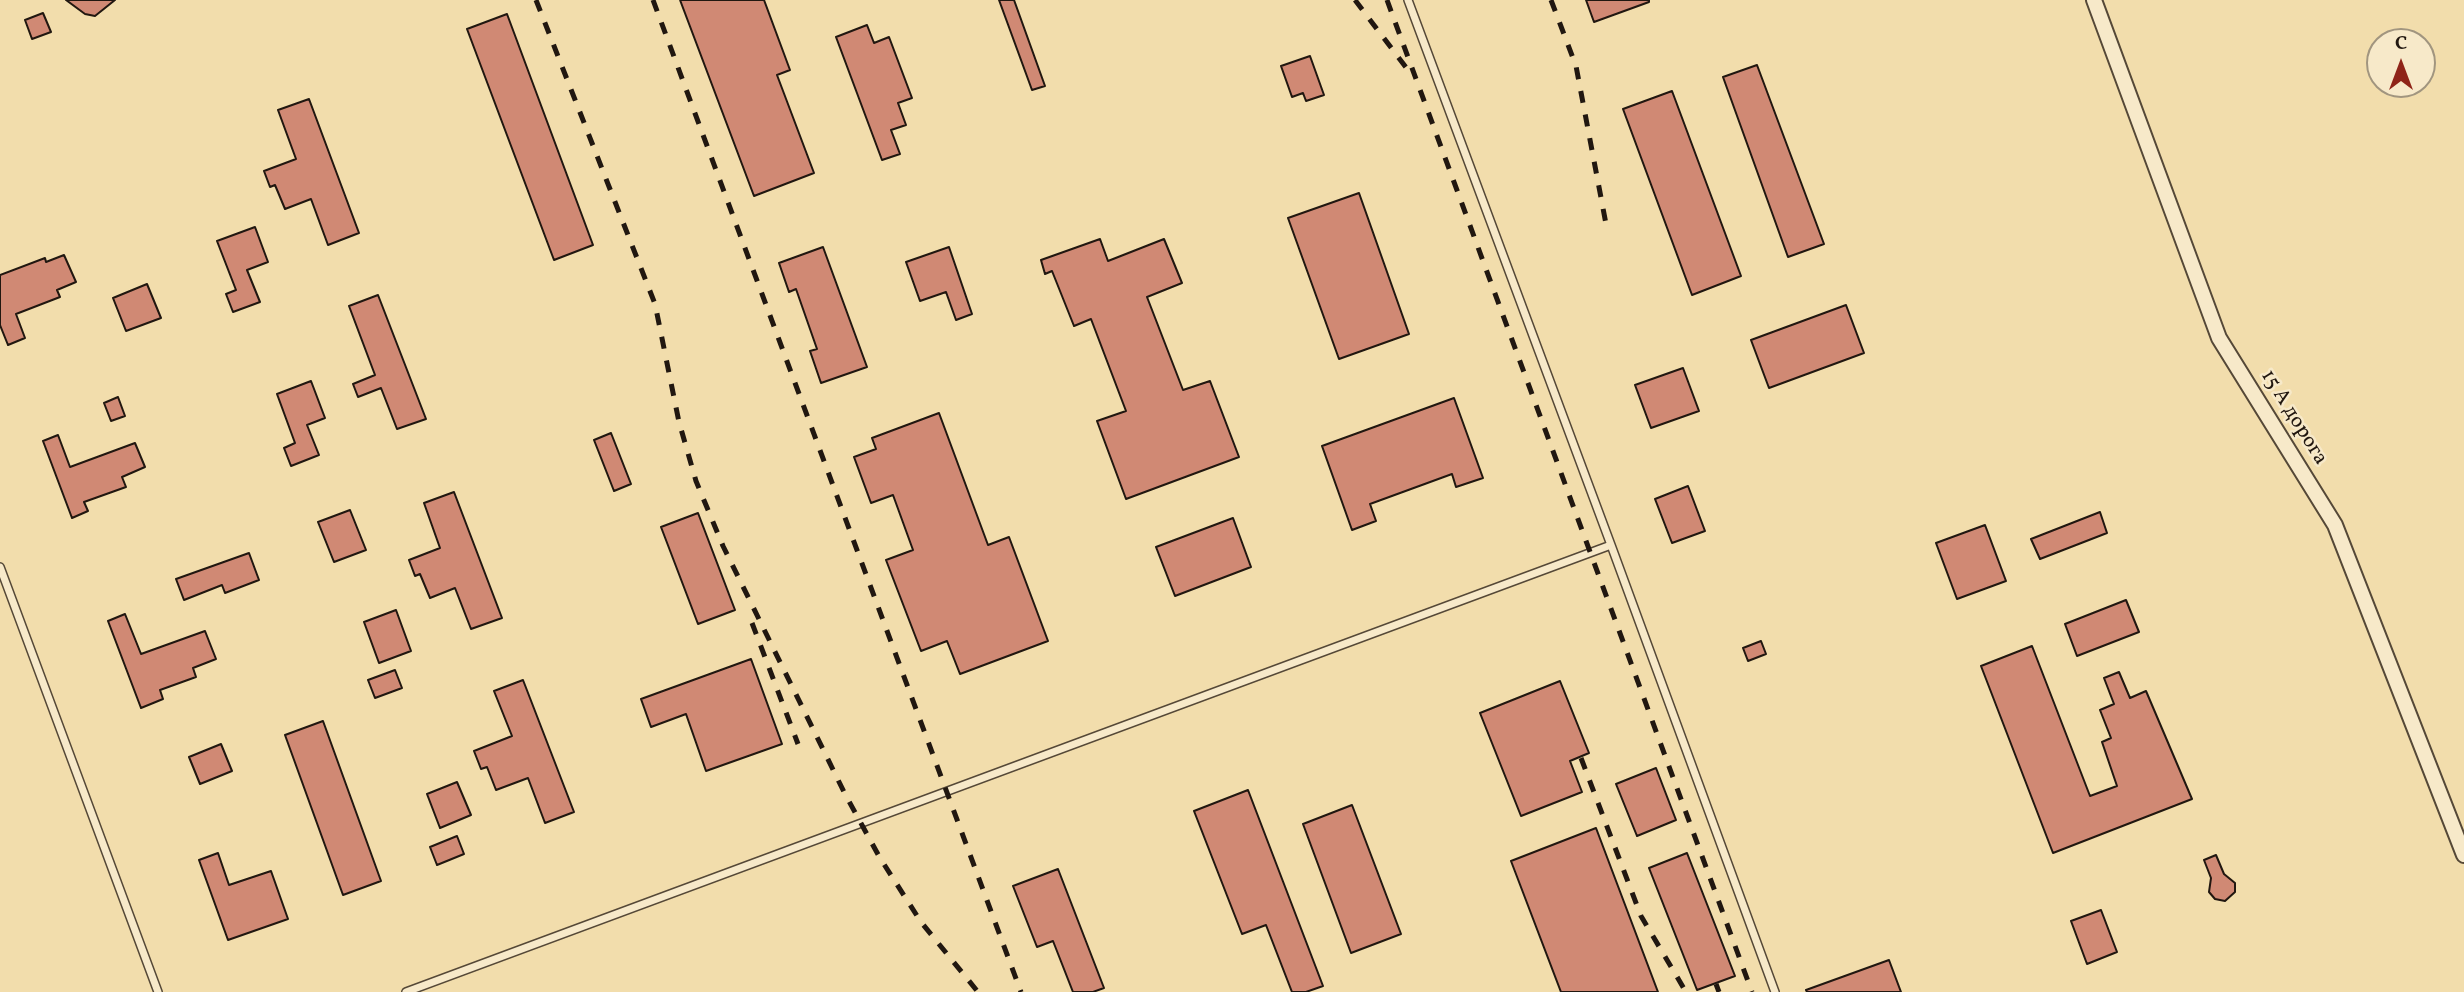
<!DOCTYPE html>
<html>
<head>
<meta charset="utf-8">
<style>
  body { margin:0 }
  #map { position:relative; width:2464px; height:992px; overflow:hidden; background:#f2ddac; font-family:Vollkorn,serif }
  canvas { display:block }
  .north { position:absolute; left:2366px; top:28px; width:70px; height:70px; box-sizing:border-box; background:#f7e9c9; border:2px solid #a1957f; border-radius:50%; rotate:0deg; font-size:19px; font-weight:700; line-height:28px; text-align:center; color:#211710 }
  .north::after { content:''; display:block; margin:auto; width:24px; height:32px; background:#8f2418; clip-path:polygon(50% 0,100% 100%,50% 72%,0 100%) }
</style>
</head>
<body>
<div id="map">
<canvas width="2464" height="992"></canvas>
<div class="north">С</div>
</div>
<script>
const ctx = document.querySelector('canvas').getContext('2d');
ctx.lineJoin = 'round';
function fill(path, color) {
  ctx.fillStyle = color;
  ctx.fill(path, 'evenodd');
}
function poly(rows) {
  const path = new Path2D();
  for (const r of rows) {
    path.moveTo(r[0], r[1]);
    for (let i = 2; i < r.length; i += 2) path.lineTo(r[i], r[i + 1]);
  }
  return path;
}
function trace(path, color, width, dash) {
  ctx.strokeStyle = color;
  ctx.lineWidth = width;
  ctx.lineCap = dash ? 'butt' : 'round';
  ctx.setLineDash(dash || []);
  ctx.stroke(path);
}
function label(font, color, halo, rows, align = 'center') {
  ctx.font = font + ' Vollkorn,serif';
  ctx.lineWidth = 5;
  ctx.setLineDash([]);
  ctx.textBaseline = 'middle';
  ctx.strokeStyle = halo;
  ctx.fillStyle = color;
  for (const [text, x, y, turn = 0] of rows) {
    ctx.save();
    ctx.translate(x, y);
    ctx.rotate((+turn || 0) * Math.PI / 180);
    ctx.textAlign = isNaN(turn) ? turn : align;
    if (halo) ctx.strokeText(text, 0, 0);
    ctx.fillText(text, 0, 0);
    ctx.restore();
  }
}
const building = poly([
  [66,0,115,0,95,16,85,14,66,0],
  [680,0,764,0,790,70,777,75,814,173,754,196,680,0],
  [999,0,1014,0,1045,86,1032,90,999,0],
  [1586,0,1649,0,1649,2,1594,22,1586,0],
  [43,13,51,32,32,39,25,20,43,13],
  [507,14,593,245,554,260,467,29,507,14],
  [867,25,874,43,889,37,912,98,898,103,906,125,891,130,900,154,882,160,836,37,867,25],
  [1310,56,1324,95,1306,101,1303,93,1292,97,1281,66,1310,56],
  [1757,65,1824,244,1788,257,1723,77,1757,65],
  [1672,91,1741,276,1692,295,1623,109,1672,91],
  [309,99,359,233,328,245,311,199,285,209,275,185,270,187,264,171,296,159,278,110,309,99],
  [1359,193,1409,334,1339,359,1288,218,1359,193],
  [255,227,268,262,247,270,260,302,233,312,226,294,236,290,217,241,255,227],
  [1100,239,1108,261,1164,239,1182,283,1147,297,1183,390,1210,381,1239,457,1126,499,1097,421,1126,411,1091,319,1074,326,1052,271,1045,274,1041,260,1100,239],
  [823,247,867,367,821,383,810,351,817,349,796,289,789,292,779,263,823,247],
  [949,247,972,314,956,320,946,292,920,301,906,262,949,247],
  [64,255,76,282,57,290,60,297,16,314,25,338,8,345,0,325,0,275,45,258,46,262,64,255],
  [147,284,161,318,126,331,113,298,147,284],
  [378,295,426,419,397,429,381,388,358,397,353,384,375,375,349,306,378,295],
  [1846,305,1864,353,1769,388,1751,340,1846,305],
  [1683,368,1699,411,1651,428,1635,385,1683,368],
  [311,381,325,418,307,425,319,455,291,466,284,448,295,443,277,394,311,381],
  [118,397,125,416,111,421,104,403,118,397],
  [1454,398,1483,478,1456,487,1452,474,1370,504,1376,521,1352,530,1322,446,1454,398],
  [939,413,988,545,1009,537,1048,641,960,674,947,641,921,651,886,560,913,550,893,495,871,503,854,457,876,449,872,438,939,413],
  [611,433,631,484,614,491,594,440,611,433],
  [58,435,70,467,135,443,145,467,122,477,126,487,84,502,88,511,72,518,43,441,58,435],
  [1688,486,1705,531,1672,543,1655,499,1688,486],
  [454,492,502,618,471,629,455,588,430,598,420,574,415,576,409,560,440,548,424,503,454,492],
  [350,510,366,550,334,562,318,522,350,510],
  [2100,512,2107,533,2040,559,2031,539,2100,512],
  [698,513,735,610,698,624,661,527,698,513],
  [1233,518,1251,567,1175,596,1156,547,1233,518],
  [1985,525,2006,581,1957,599,1936,543,1985,525],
  [249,553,259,580,225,593,222,585,184,600,176,579,249,553],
  [2126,600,2139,632,2077,656,2065,624,2126,600],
  [396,610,411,651,379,663,364,622,396,610],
  [125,614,141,654,205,631,216,659,193,668,196,677,160,690,163,699,141,708,108,621,125,614],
  [1761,641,1766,654,1748,661,1743,648,1761,641],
  [2032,646,2090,796,2117,786,2102,742,2111,738,2100,710,2114,704,2104,678,2119,672,2130,698,2146,691,2192,799,2053,853,1981,666,2032,646],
  [751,659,782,744,706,771,686,714,651,727,641,699,751,659],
  [395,670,402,688,375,698,368,680,395,670],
  [523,680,574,812,545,823,528,778,496,790,487,767,481,769,474,751,512,736,494,691,523,680],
  [1560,681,1589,753,1570,761,1582,792,1521,816,1480,713,1560,681],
  [323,721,381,881,343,895,285,735,323,721],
  [221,744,232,771,200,784,189,757,221,744],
  [1656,768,1676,820,1637,836,1616,784,1656,768],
  [457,782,471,815,440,828,427,794,457,782],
  [1248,790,1323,986,1306,992,1292,992,1266,925,1242,934,1194,811,1248,790],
  [1352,805,1401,934,1351,953,1303,824,1352,805],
  [1596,828,1658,992,1561,992,1511,861,1596,828],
  [457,836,464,854,437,865,430,847,457,836],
  [218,853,229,885,271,871,288,919,228,940,199,860,218,853],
  [1687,853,1735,976,1697,990,1649,868,1687,853],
  [2216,855,2224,874,2235,883,2235,892,2225,901,2215,899,2209,892,2211,878,2204,860,2216,855],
  [1058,869,1104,988,1093,992,1073,992,1053,941,1037,947,1013,886,1058,869],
  [2101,910,2117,952,2087,964,2071,921,2101,910],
  [1889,960,1901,992,1807,992,1806,990,1889,960]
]);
fill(building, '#d08974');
trace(building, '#211710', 2);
const service = poly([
  [1611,545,1775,992],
  [0,567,158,992],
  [406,992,1611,545,1408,0]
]);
const minor = poly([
  [2094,0,2219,338,2335,525,2464,855]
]);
trace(service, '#554837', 10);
trace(minor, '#554837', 18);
trace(service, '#f7e9c9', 7);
trace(minor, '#f7e9c9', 14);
trace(poly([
  [536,0,655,304,679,422,696,481,723,546,845,794,880,858,921,922,978,992],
  [653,0,1021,992],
  [1355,0,1408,70],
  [1387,0,1752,992],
  [1551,0,1576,66,1606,224],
  [752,623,798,744],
  [1581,758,1641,916,1686,992],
  [1716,984,1719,992]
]), '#211710', 5, [12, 12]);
label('21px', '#211710', '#f7e9c9', [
  ["15 А дорога",2293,418,58]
]);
</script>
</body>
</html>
